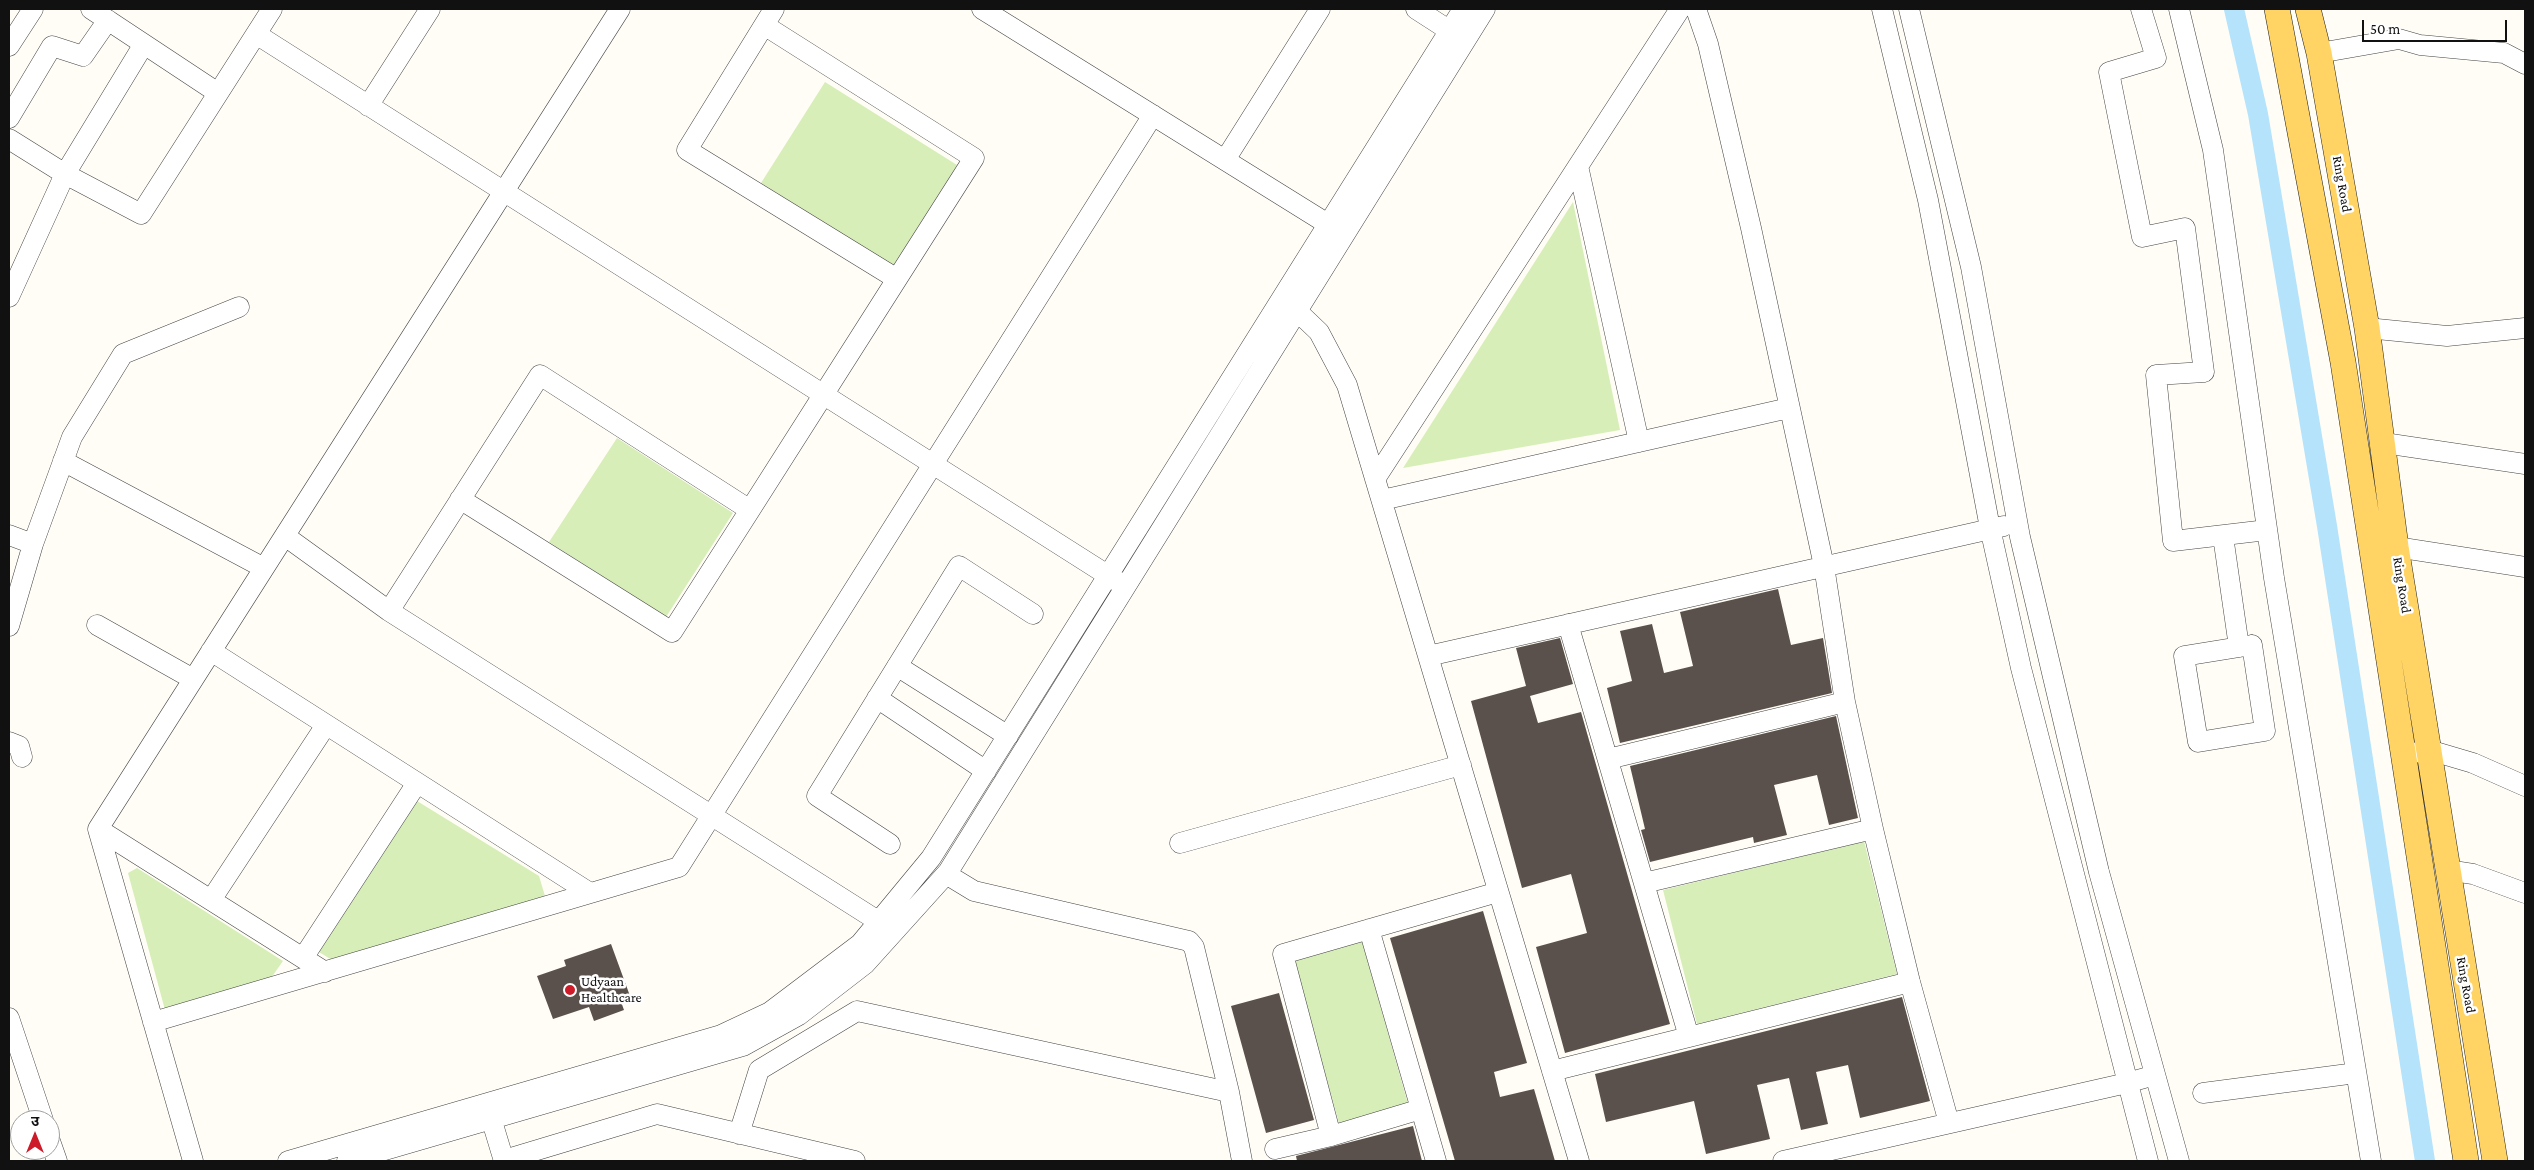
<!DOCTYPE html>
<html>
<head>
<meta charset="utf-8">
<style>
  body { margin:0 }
  #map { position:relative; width:2534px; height:1170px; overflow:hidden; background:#fffdf5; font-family:"Crimson Pro","Noto Sans Devanagari",serif }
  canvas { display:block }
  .frame { position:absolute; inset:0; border:10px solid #111; pointer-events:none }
  .north { position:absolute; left:10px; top:1110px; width:50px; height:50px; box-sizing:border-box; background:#fff; border:1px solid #a0a0a0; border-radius:50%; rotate:0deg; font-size:14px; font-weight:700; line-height:20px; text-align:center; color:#111 }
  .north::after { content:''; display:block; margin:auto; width:18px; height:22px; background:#ce1b2a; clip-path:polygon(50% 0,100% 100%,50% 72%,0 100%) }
  .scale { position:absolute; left:2362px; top:20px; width:145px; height:22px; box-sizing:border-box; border:2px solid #111; border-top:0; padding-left:6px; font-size:15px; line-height:18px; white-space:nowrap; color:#111; -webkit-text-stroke:4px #fff; paint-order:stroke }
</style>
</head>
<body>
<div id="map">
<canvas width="2534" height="1170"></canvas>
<div class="frame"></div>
<div class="north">उ</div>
<div class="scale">50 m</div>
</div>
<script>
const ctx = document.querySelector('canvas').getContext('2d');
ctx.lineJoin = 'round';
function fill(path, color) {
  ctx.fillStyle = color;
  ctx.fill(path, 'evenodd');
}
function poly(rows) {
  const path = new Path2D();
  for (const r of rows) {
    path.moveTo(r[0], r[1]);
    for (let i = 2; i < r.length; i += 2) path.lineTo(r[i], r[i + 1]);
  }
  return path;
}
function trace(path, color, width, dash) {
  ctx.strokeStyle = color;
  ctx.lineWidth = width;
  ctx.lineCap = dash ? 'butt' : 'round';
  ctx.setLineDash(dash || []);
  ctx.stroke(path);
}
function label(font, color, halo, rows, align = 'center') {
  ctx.font = font + ' "Crimson Pro",serif';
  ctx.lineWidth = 5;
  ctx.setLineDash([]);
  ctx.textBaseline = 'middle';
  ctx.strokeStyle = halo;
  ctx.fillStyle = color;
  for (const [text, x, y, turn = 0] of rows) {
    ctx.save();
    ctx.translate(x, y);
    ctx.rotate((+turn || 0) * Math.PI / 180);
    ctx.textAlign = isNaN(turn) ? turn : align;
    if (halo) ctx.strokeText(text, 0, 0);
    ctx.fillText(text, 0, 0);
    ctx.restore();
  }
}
fill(poly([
  [825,82,957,165,893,266,761,183],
  [1573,202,1620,430,1403,468],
  [617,438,733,513,666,617,549,542],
  [417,801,539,876,545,896,332,960,319,952],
  [1864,841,1897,974,1697,1024,1663,890],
  [137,868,283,961,271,978,165,1010,128,873],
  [1362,941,1408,1104,1339,1123,1293,960]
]), '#d7eeb9');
trace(poly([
  [2234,9,2258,114,2327,526,2425,1161]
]), '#b4e3fb', 20);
fill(poly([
  [1778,589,1791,645,1823,638,1832,693,1620,743,1607,688,1632,681,1620,631,1652,624,1664,673,1693,666,1680,612],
  [1560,638,1573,684,1530,696,1538,723,1581,712,1670,1024,1565,1053,1536,947,1587,933,1571,874,1522,888,1471,701,1526,686,1516,648],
  [1836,716,1858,818,1829,825,1817,775,1774,785,1787,835,1754,843,1753,837,1650,862,1641,830,1645,829,1630,766],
  [1483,911,1527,1063,1494,1072,1500,1097,1534,1089,1555,1161,1455,1161,1390,938],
  [611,944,630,996,620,999,624,1010,594,1021,589,1007,553,1019,537,976,566,966,564,960],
  [1279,993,1314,1120,1266,1133,1231,1006],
  [1902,997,1930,1101,1860,1118,1848,1065,1816,1072,1828,1124,1801,1130,1789,1078,1757,1085,1770,1139,1706,1154,1694,1101,1606,1122,1595,1074],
  [1413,1126,1422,1161,1297,1161,1296,1156]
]), '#5b514c');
const minor = poly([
  [91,9,218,93],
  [774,9,687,150,897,279],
  [982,9,1339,231],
  [1416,9,1461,38],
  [1696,9,1708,44,1751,228,1824,566,1845,702,1873,829,1910,982,1949,1123],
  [1882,9,1928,200,1990,528,2021,668,2148,1161],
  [1909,9,1971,267,2020,537,2099,872,2179,1161],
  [2141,9,2156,58,2109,72,2142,237,2185,228,2204,372,2156,375,2173,541,2267,530],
  [2179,9,2213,150,2274,578,2371,1161],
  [256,34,1120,583],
  [9,46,33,9],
  [2319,53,2399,39,2420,45,2504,53,2525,64],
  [368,106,430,9],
  [9,118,52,46,83,56,108,20],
  [9,139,65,174,141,214,272,9],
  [1225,160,1320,9],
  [1578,166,1639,442],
  [9,297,65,174,144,44],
  [1297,311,1319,332,1347,385,1579,1161],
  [2367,328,2447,336,2525,328],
  [2384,443,2525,464],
  [63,461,264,568],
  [1375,479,1680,9],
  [460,499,672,632,750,510,974,158,764,25],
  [1382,500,1789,408],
  [9,535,33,544],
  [285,536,389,611,889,928],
  [2223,536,2239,647],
  [2396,547,2525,567],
  [389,611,540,375,750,510],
  [1568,624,1689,1037],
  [97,625,193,679],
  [9,626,33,544,72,437,123,354,239,307],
  [2252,645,2265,731,2198,742,2184,656,2252,645],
  [211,651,590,893],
  [1428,656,2004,526],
  [897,666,1008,736],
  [877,698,986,771],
  [9,742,19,746,22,757],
  [2403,755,2429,750,2473,763,2525,786],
  [1608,759,1845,702],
  [98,829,325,972],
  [1180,843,1461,765],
  [890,844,817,796,959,566,1033,614],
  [2447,870,2473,874,2525,893],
  [946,874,974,891,1189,941,1194,947,1229,1092,1242,1161],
  [1644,883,1873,829],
  [211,900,326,725],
  [1369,929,1436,1161],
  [303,958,417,783],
  [9,1018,43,1120],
  [153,1022,679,867,1153,115],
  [1552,1071,1910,982],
  [2203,1093,2356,1073],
  [488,1108,504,1161],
  [739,1134,759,1070,857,1011,1229,1092],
  [1331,1136,1283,954,1498,892],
  [50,1141,57,1161],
  [1275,1149,1331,1136,1421,1109],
  [504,1160,657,1114,855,1161],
  [193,1161,98,829,620,9],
  [288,1161,721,1035,770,1012,860,944,931,858,1463,9],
  [347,1161,743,1046,799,1015,865,964,948,872,1485,9],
  [1783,1161,2127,1083,2155,1075]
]);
const major = poly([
  [2277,9,2343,362,2466,1161],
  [2308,9,2319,53,2367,328,2396,547,2495,1161]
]);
trace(minor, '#444', 21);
trace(major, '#222', 26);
trace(minor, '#fff', 20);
trace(major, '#ffd465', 25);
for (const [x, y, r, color] of [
  [570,990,6,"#ce1b2a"]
]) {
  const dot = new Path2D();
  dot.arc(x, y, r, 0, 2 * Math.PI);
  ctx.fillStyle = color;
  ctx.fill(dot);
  trace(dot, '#fff', 2);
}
label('14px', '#111', '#fff', [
  ["Ring Road",2342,184,80],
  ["Ring Road",2402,585,81],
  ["Ring Road",2466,985,80]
]);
label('14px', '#111', '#fff', [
  ["Udyaan",581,982],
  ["Healthcare",581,998]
], 'left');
</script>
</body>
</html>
